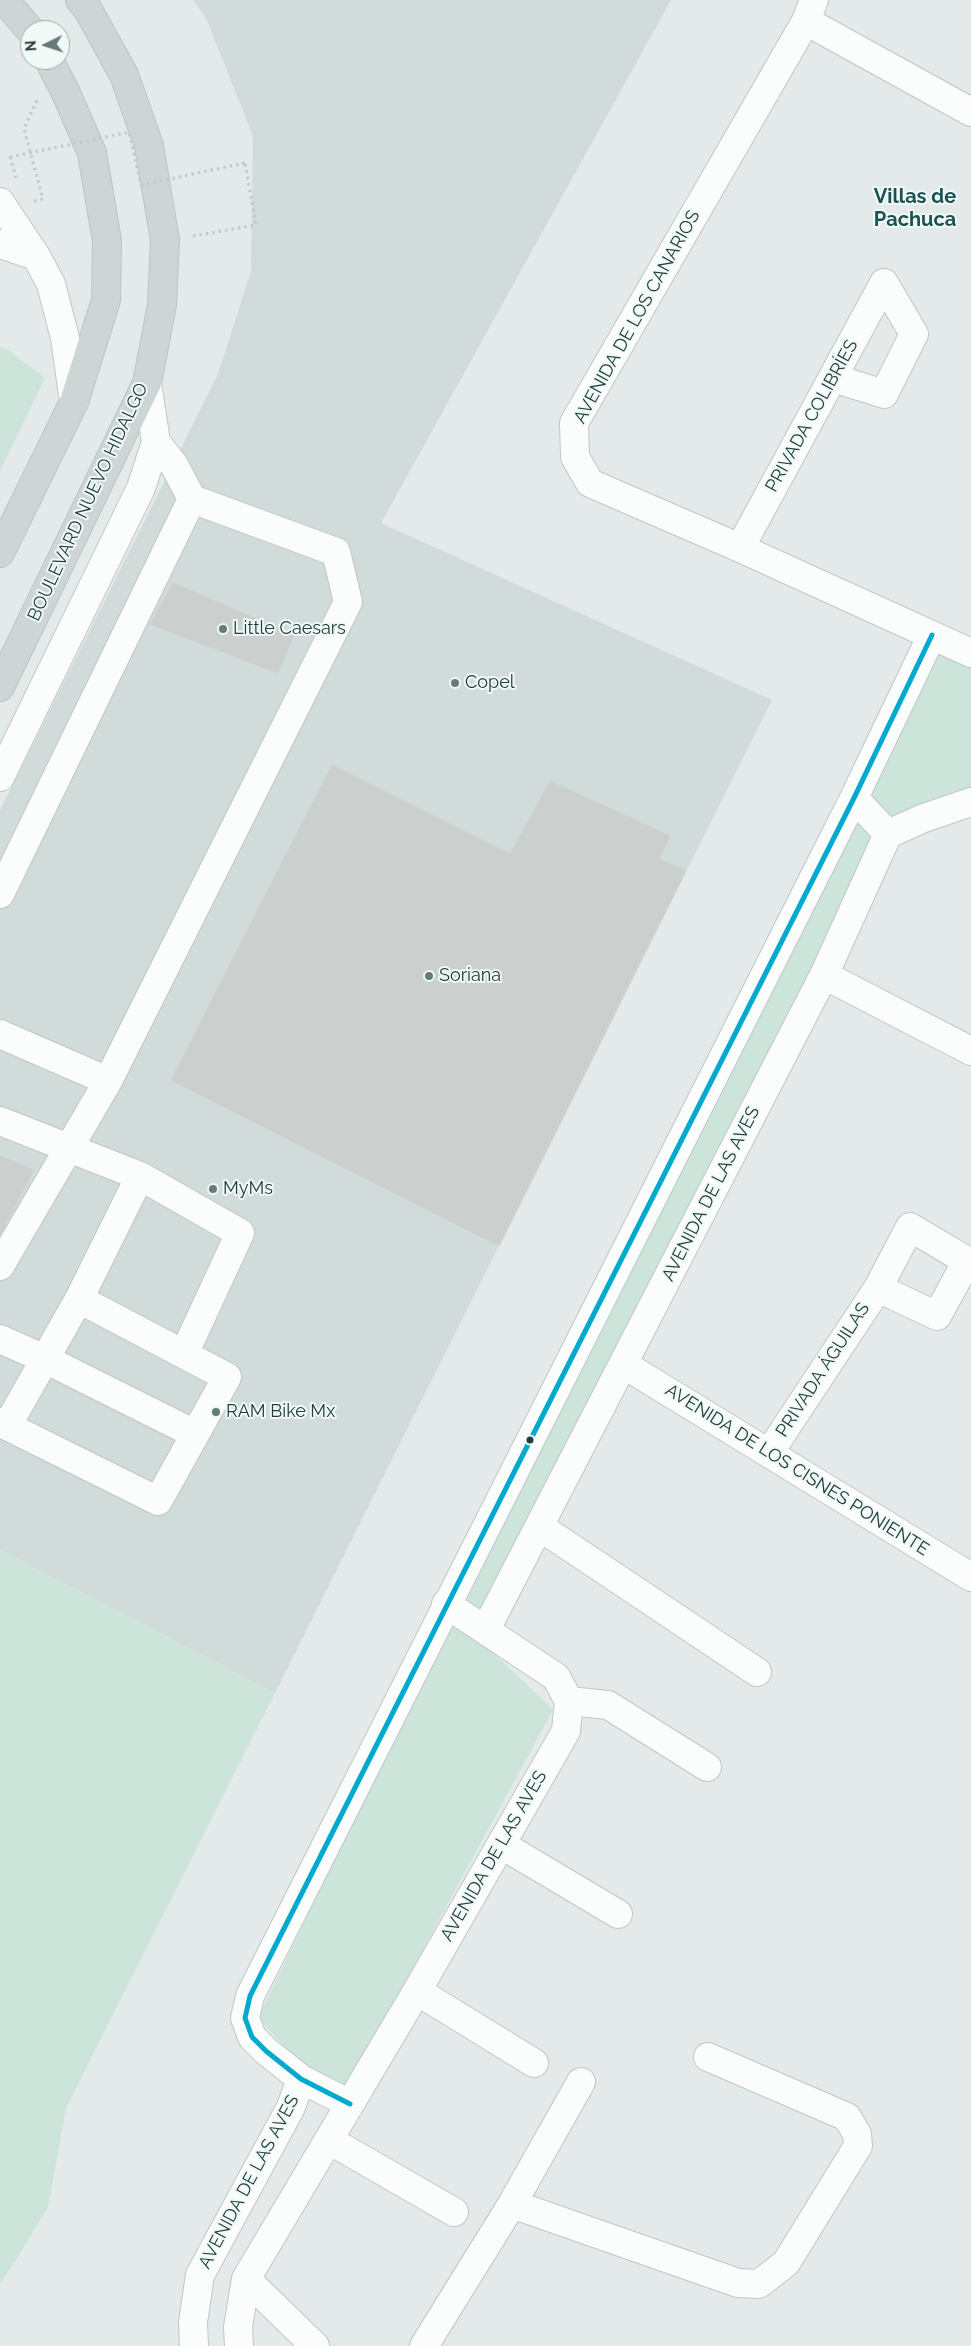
<!DOCTYPE html>
<html>
<head>
<meta charset="utf-8">
<style>
  body { margin:0 }
  #map { position:relative; width:971px; height:2346px; overflow:hidden; background:#e4e9e9; font-family:Raleway,sans-serif }
  canvas { display:block }
  .north { position:absolute; left:20px; top:20px; width:50px; height:50px; box-sizing:border-box; background:#f1f9f7; border:1px solid #9daead; border-radius:50%; rotate:266deg; font-size:14px; font-weight:700; line-height:20px; text-align:center; color:#203e3d }
  .north::after { content:''; display:block; margin:auto; width:18px; height:22px; background:#657a79; clip-path:polygon(50% 0,100% 100%,50% 72%,0 100%) }
</style>
</head>
<body>
<div id="map">
<canvas width="971" height="2346"></canvas>
<div class="north">N</div>
</div>
<script>
const ctx = document.querySelector('canvas').getContext('2d');
ctx.lineJoin = 'round';
function fill(path, color) {
  ctx.fillStyle = color;
  ctx.fill(path, 'evenodd');
}
function poly(rows) {
  const path = new Path2D();
  for (const r of rows) {
    path.moveTo(r[0], r[1]);
    for (let i = 2; i < r.length; i += 2) path.lineTo(r[i], r[i + 1]);
  }
  return path;
}
function trace(path, color, width, dash) {
  ctx.strokeStyle = color;
  ctx.lineWidth = width;
  ctx.lineCap = dash ? 'butt' : 'round';
  ctx.setLineDash(dash || []);
  ctx.stroke(path);
}
function label(font, color, halo, rows, align = 'center') {
  ctx.font = font + ' Raleway,sans-serif';
  ctx.lineWidth = 4;
  ctx.setLineDash([]);
  ctx.textBaseline = 'middle';
  ctx.strokeStyle = halo;
  ctx.fillStyle = color;
  for (const [text, x, y, turn = 0] of rows) {
    ctx.save();
    ctx.translate(x, y);
    ctx.rotate((+turn || 0) * Math.PI / 180);
    ctx.textAlign = isNaN(turn) ? turn : align;
    if (halo) ctx.strokeText(text, 0, 0);
    ctx.fillText(text, 0, 0);
    ctx.restore();
  }
}
fill(poly([
  [193,0,671,0,381,523,772,700,275,1693,0,1550,0,810,218,374,251,271,253,136,206,18]
]), '#d1dbd9');
fill(poly([
  [0,347,8,350,45,378,0,471],
  [936,649,971,665,971,794,890,825,478,1638,553,1710,347,2089,302,2066,258,2018,442,1637],
  [0,1550,275,1693,66,2108,48,2208,0,2285]
]), '#cce4d9');
const building = poly([
  [173,583,294,635,278,673,150,624,173,583],
  [332,765,510,854,550,781,670,836,659,859,686,871,499,1246,171,1080,332,765],
  [0,1156,34,1170,0,1235,0,1156]
]);
fill(building, '#cbd0cf');
trace(building, '#ccd2d2', 1);
const minor = poly([
  [814,0,806,21,574,423,575,457,590,483,740,548,971,653],
  [806,21,971,112],
  [0,202,36,256,51,284,65,338,74,402],
  [0,244,36,256],
  [833,378,884,394,914,334,884,283],
  [156,442,174,465,192,499],
  [740,548,884,283],
  [0,777,141,488,156,442,147,383],
  [854,798,888,834],
  [0,894,192,499,336,552,348,602,108,1081,0,1266],
  [824,975,971,1051],
  [0,1034,108,1081],
  [0,1121,140,1176,240,1233,184,1354],
  [79,1299,140,1176],
  [0,1339,45,1359,195,1434],
  [623,1364,971,1577],
  [0,1422,7,1426,158,1501,227,1377,79,1299,7,1426],
  [769,1453,878,1288,910,1227,967,1261,937,1316,878,1288],
  [540,1527,757,1672],
  [486,1629,824,975,888,834,924,818,971,802],
  [569,1701,608,1705,707,1767],
  [502,1845,618,1914],
  [417,1991,534,2063],
  [350,2104,301,2079,266,2051,252,2037,245,2018,250,1996,854,798,932,635],
  [329,2140,454,2212],
  [512,2204,738,2283,759,2284,786,2263,858,2146,857,2134,847,2117,708,2057],
  [246,2279,315,2346],
  [194,2346,193,2322,200,2275,291,2107,301,2079],
  [239,2346,238,2327,246,2279,417,1991,566,1731,569,1701,556,1677,446,1604],
  [424,2346,512,2204,581,2082]
]);
const major = poly([
  [4,0,30,30],
  [0,553,74,402,106,300,107,241,92,153,65,91,49,60],
  [0,687,147,383,162,305,165,240,149,146,124,75,87,8,80,0]
]);
trace(minor, '#c1c6c6', 30);
trace(major, '#bcc5c5', 30);
trace(poly([
  [10,157,16,178],
  [34,201,43,199,24,129,37,100],
  [193,236,256,225,245,163]
]), '#c0cac9', 3, [2.5, 4]);
trace(minor, '#fbfcfc', 28);
trace(major, '#cdd6d5', 28);
trace(poly([
  [10,157,129,132,141,185,245,163]
]), '#c0cac9', 3, [2.5, 4]);
trace(poly([
  [350,2104,301,2079,266,2051,252,2037,245,2018,250,1996,854,798,932,635]
]), '#00a9ce', 5);
for (const [x, y, r, color] of [
  [223,629,5,"#657a79"],
  [455,683,5,"#657a79"],
  [429,976,5,"#657a79"],
  [213,1189,5,"#657a79"],
  [216,1412,5,"#657a79"],
  [530,1440,4.5,"#203e3d"]
]) {
  const dot = new Path2D();
  dot.arc(x, y, r, 0, 2 * Math.PI);
  ctx.fillStyle = color;
  ctx.fill(dot);
  trace(dot, '#f1f9f7', 2);
}
label('18px', '#203e3d', '#f1f9f7', [
  ["AVENIDA DE LOS CANARIOS",637,317,-61],
  ["PRIVADA COLIBRÍES",812,416,-61],
  ["BOULEVARD NUEVO HIDALGO",88,502,-65],
  ["AVENIDA DE LAS AVES",711,1194,-63],
  ["PRIVADA ÁGUILAS",823,1370,-57],
  ["AVENIDA DE LOS CISNES PONIENTE",797,1470,32],
  ["AVENIDA DE LAS AVES",494,1856,-60],
  ["AVENIDA DE LAS AVES",249,2182,-62]
]);
label('18px', '#203e3d', '#f1f9f7', [
  ["Little Caesars",233,629],
  ["Copel",465,683],
  ["Soriana",439,976],
  ["MyMs",223,1189],
  ["RAM Bike Mx",226,1412]
], 'left');
label('bold 20px', '#1b5151', '#f1f9f7', [
  ["Villas de",915,197],
  ["Pachuca",915,220]
]);
</script>
</body>
</html>
